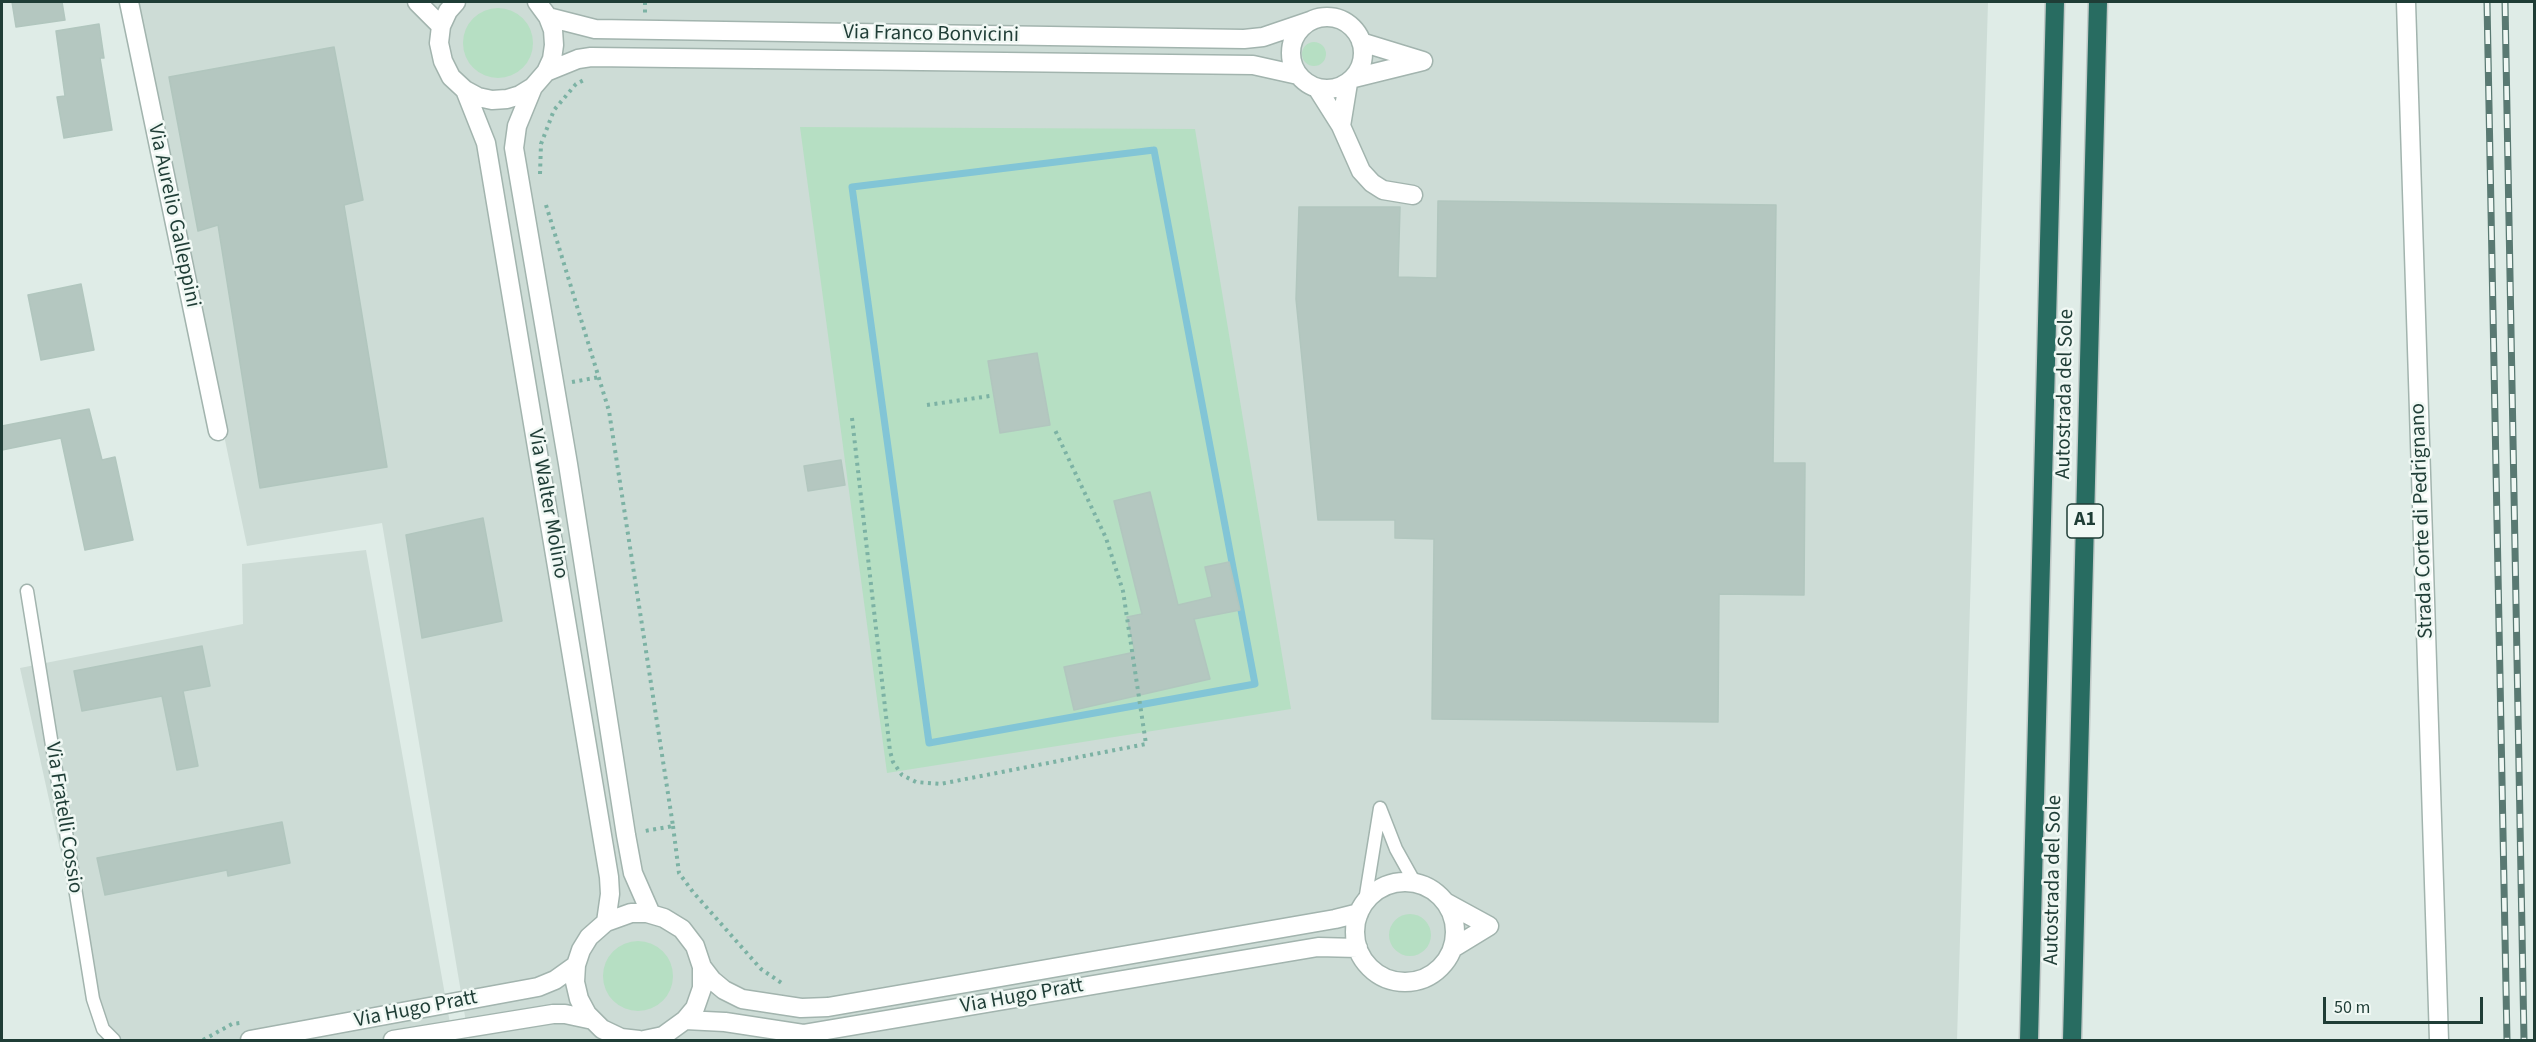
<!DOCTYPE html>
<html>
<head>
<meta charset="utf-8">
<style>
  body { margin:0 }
  #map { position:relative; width:2536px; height:1042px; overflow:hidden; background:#dfece7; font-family:"Source Sans 3",sans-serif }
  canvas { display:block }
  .frame { position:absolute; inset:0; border:3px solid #1f3d36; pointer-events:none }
  .scale { position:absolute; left:2323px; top:997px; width:160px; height:27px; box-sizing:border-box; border:3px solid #1f3d36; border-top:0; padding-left:8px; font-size:18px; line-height:21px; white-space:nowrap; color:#1f3d36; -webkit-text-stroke:4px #f0f8f4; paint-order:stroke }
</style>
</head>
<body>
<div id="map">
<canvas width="2536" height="1042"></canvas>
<div class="frame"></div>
<div class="scale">50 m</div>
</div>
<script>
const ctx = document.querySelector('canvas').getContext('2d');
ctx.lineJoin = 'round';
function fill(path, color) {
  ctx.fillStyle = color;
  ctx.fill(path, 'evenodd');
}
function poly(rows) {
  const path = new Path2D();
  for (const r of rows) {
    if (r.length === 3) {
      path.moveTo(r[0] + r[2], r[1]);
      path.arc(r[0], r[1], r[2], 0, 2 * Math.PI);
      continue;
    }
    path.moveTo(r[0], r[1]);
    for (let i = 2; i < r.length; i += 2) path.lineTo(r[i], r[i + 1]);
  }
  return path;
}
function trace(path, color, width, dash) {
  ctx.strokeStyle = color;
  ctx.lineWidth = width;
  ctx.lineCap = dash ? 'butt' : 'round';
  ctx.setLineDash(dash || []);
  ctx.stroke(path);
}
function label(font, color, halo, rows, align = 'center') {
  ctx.font = font + ' "Source Sans 3",sans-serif';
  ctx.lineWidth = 5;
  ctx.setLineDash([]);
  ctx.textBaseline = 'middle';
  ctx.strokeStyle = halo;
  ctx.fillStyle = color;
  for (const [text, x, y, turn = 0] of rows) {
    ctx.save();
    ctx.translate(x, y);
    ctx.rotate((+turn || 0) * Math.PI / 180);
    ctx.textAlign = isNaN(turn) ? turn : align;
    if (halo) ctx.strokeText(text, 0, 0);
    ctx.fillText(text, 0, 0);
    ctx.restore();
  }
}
fill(poly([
  [134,2,1988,2,1957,1040,469,1040,382,523,247,546],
  [366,550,453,1040,102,1040,20,668,243,624,242,564]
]), '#cddcd6');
fill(poly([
  [498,43,35],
  [1314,54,12],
  [800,127,1195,129,1291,709,887,773],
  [1410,935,21],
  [638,976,35]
]), '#b6dfc3');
trace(poly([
  [1154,150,1255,684,929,743,852,187,1154,150]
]), '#82c5d6', 7);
const building = poly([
  [12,2,62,2,65,20,16,27,12,2],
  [99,24,104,58,100,58,112,130,64,138,57,97,65,96,56,31,99,24],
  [334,47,363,200,344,205,387,467,260,488,218,225,198,231,169,77,334,47],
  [1438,201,1776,205,1773,463,1805,463,1804,595,1719,594,1718,722,1432,719,1434,539,1395,538,1395,520,1318,520,1296,299,1299,207,1400,207,1398,277,1437,278,1438,201],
  [81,284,94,350,41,360,28,295,81,284],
  [1037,353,1050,425,1000,433,988,361,1037,353],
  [89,409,102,460,115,457,133,540,85,550,61,438,2,450,2,426,89,409],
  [841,460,845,485,808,491,804,466,841,460],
  [1150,492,1178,605,1212,597,1205,567,1229,562,1240,610,1194,619,1210,679,1074,710,1064,667,1135,652,1127,617,1142,614,1114,501,1150,492],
  [483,518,502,621,422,638,406,535,483,518],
  [202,646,210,686,183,691,198,766,177,770,162,696,82,711,74,671,202,646],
  [282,822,290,863,228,876,227,870,105,895,97,858,282,822]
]);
fill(building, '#b4c7c0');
trace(building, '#b1c6be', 1.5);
const service = poly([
  [27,591,93,999,103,1029,114,1040],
  [1365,901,1380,808,1396,849,1415,883]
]);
const minor = poly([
  [129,2,218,431],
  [417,2,441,26],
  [456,2,448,11,441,26,439,43,443,61,451,77,465,90,478,97,492,100,507,99,520,95,533,87,546,72,552,59,554,45,553,30,548,17,537,2],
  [2406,2,2439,1040],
  [548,17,595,29,1244,39,1263,37,1313,20],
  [1327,53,36],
  [546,72,578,59,591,57,1253,65,1298,75],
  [1354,78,1423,61,1361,42],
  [533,87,517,126,514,148,568,464,626,835,633,873,651,914],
  [1317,88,1341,126,1361,171,1372,183,1383,190,1413,195],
  [465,90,486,143,609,877,610,894,606,922],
  [1341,126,1348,83],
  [1405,932,50],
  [1445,902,1489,926,1453,948],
  [702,967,712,980,724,990,742,999,801,1008,828,1007,1335,919,1359,913],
  [685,1020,725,1022,803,1034,1318,947,1358,948],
  [250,1040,538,987,555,980,576,965],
  [393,1040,553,1014,565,1014,593,1020],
  [639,1040,621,1038,602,1029,587,1014,579,999,575,982,576,965,581,950,589,937,606,922,631,913,647,913,664,918,682,929,695,946,702,967,702,988,695,1008,685,1020,663,1036,644,1040]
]);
const motorway = poly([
  [2029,1040,2055,2],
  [2072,1040,2098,2]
]);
trace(service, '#a2b4ae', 15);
trace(minor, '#a2b4ae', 21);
trace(motorway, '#c0c9c7', 21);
trace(poly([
  [645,2,645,13],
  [540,174,541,144,554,110,576,84,584,80],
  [546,205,609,411,673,826,645,831],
  [572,382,600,377],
  [927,405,990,396],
  [852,418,890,751,893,762,902,775,916,782,940,784,1146,744,1123,591,1106,538,1054,428],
  [673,826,679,873,693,892,761,969,783,984],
  [203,1040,232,1024,240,1023]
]), '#7cb2a4', 4, [3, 4.5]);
trace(service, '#fff', 12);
trace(minor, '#fff', 18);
trace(motorway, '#286c61', 18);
const rail = poly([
  [2487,2,2507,1040],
  [2505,2,2524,1040]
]);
trace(rail, '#597972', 7);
trace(rail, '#f0f8f4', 4.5, [14]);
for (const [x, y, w] of [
  [2085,521,36]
]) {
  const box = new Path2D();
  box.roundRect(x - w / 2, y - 17, w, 34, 4.5);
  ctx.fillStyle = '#f0f8f4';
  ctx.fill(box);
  trace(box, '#1f3d36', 1.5);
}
label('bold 20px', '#1f3d36', null, [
  ["A1",2085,521]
]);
label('21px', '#1f3d36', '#f0f8f4', [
  ["Via Franco Bonvicini",931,35,1],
  ["Via Aurelio Galleppini",173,216,78],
  ["Autostrada del Sole",2066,394,-89],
  ["Via Walter Molino",547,504,80],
  ["Strada Corte di Pedrignano",2423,521,-92],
  ["Via Fratelli Cossio",63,818,81],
  ["Autostrada del Sole",2054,880,-89],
  ["Via Hugo Pratt",1022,997,-10],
  ["Via Hugo Pratt",416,1010,-11]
]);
</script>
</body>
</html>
